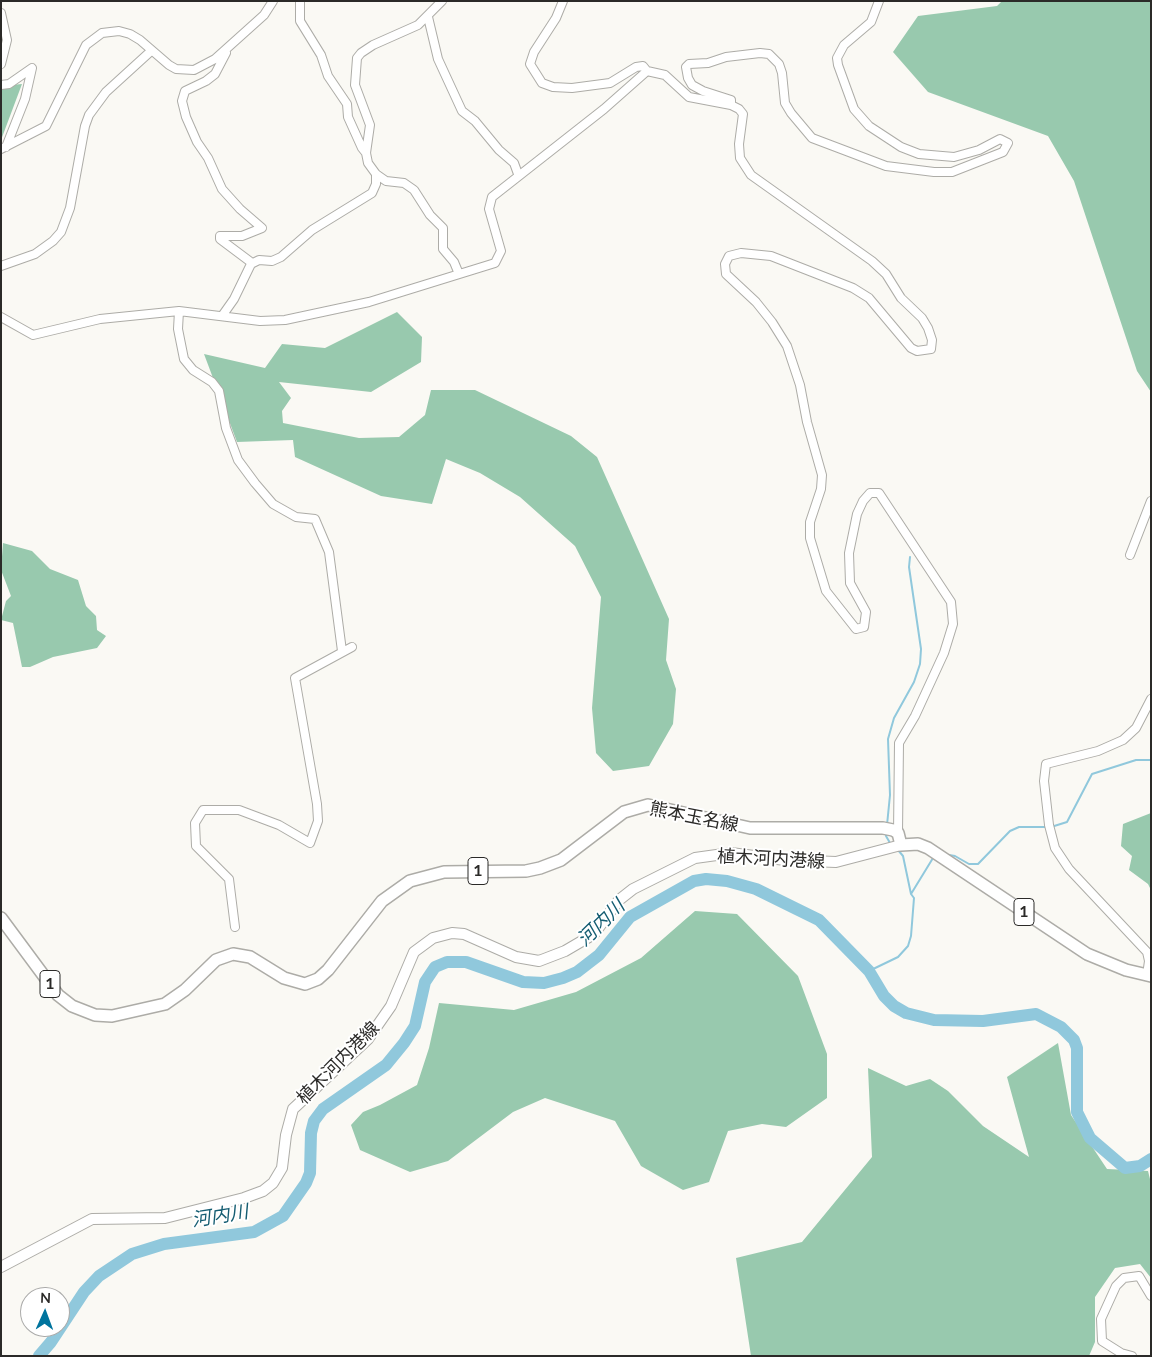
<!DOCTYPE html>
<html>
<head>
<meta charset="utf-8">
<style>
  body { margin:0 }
  #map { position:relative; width:1152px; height:1357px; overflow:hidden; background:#faf9f4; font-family:Lato,sans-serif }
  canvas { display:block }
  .frame { position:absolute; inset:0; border:2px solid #2b2a28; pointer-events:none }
  .north { position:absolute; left:20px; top:1287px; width:50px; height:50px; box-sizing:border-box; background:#fff; border:1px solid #aaaaa9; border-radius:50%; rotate:2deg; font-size:14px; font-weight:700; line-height:20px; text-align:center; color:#2b2a28 }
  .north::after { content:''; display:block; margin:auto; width:18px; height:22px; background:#00749e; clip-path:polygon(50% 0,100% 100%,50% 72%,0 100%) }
</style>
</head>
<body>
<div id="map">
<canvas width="1152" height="1357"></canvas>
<div class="frame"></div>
<div class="north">N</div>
</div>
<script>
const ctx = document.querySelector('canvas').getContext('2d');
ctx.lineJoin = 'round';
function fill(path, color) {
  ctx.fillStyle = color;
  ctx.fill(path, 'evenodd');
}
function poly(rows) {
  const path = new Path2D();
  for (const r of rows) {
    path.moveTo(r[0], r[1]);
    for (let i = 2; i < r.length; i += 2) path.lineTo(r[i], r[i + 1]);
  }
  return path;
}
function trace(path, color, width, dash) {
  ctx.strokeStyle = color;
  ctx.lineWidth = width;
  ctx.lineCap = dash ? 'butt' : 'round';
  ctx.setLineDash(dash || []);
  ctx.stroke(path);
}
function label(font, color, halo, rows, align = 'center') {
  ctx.font = font + ' Lato,"Noto Sans JP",sans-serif';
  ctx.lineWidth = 4;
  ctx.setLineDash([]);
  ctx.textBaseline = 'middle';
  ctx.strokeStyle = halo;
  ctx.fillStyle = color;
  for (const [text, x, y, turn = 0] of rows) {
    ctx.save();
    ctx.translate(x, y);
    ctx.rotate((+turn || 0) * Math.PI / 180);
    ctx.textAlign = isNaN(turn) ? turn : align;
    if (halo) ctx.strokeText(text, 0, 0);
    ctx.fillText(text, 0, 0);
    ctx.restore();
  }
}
fill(poly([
  [1002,1,1151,1,1151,392,1137,371,1074,181,1048,136,928,92,893,52,918,16,997,6],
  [22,84,1,140,1,86],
  [397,312,422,337,421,362,371,392,279,382,291,398,282,411,283,423,359,438,399,437,425,415,431,390,475,390,571,436,597,457,669,619,666,660,676,689,673,724,649,766,613,771,596,753,592,708,601,597,575,546,520,497,480,473,446,459,432,504,381,496,295,457,293,440,237,442,204,354,265,368,282,344,325,348],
  [3,543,32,551,50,569,78,580,86,606,96,616,97,630,106,636,97,648,53,657,30,667,22,667,13,623,1,620,6,601,11,596,1,570],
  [1151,813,1151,890,1148,884,1129,870,1132,856,1121,846,1123,824],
  [695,911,737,914,798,976,827,1054,827,1098,786,1127,762,1124,728,1131,709,1182,683,1190,641,1166,615,1121,545,1098,513,1112,448,1161,410,1172,360,1150,351,1125,363,1112,380,1105,417,1085,429,1048,439,1003,514,1010,576,992,641,958],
  [1058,1043,1071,1115,1107,1169,1148,1171,1151,1183,1151,1278,1140,1264,1115,1268,1095,1297,1095,1342,1089,1356,751,1356,736,1258,802,1242,872,1157,868,1068,906,1086,930,1079,948,1091,983,1126,1029,1157,1007,1077]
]), '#98c9ae');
trace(poly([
  [887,825,890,795,888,739,894,718,914,682,920,664,921,649,909,567,910,557],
  [1051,827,1067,822,1092,774,1136,760,1151,760],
  [886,832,886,836,890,843],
  [949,855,955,856,969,864,978,864,1010,831,1019,827,1046,827],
  [911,894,933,858],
  [869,971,898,957,908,946,911,936,914,898,911,894,903,856,898,850]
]), '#90c8dc', 2);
trace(poly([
  [39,1356,51,1342,84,1292,99,1276,132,1254,164,1244,254,1232,283,1216,306,1183,310,1173,311,1133,314,1121,323,1109,386,1065,404,1043,415,1026,425,982,435,967,447,962,466,962,523,982,544,983,563,978,577,972,599,955,630,917,694,881,706,879,727,881,756,889,819,920,869,971,884,996,894,1006,906,1013,934,1020,983,1021,1036,1014,1061,1027,1074,1040,1077,1048,1077,1112,1090,1138,1125,1168,1140,1166,1151,1159]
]), '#90c8dc', 12);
const street = poly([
  [300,1,300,21,321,55,328,76,347,104,348,117,362,148,366,153],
  [442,1,418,25,373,45,361,53,357,58,355,85,370,125,366,153,368,163,376,174,386,181,404,183,414,190,430,215,443,228,443,249,454,262,459,274],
  [563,1,556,18,534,52,530,64,542,83,553,87,572,88,610,83,636,67,643,66,647,71,665,75,689,97,731,105,739,109,743,114,739,144,740,158,751,175,872,261,886,274,901,298,922,318,928,328,932,340,931,349,917,351,911,348,869,298,853,288,771,256,741,253,729,256,725,264,726,274,756,302,772,322,787,346,800,385,807,422,822,475,821,489,810,522,810,538,826,591,856,629,864,627,866,612,850,583,849,553,857,514,863,501,870,493,879,493,951,602,953,624,944,653,915,716,899,743,898,833],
  [1,13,7,40,1,64],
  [428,17,438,59,462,111,475,121,499,150,514,163,518,174],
  [226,53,215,74,206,81,185,91,182,101,186,117,197,142,208,158,222,189,240,209,262,228,242,236,220,236,220,239,252,263],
  [1,85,9,84,32,68,25,99,6,147],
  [731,105,731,100,703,91,692,85,688,78,686,67,689,64,708,63,726,57,760,53,769,54,779,64,782,73,785,103,791,113,812,138,886,166,934,172,952,172,1003,152,1008,143,1000,139,979,150,954,157,919,154,901,147,869,126,854,109,838,65,837,58,844,45,871,22,879,1],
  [1,149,46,126,86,45,102,33,119,31,130,34,140,40,169,65,176,69,194,70,215,59,264,15,273,1],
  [1,266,35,254,53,241,61,232,70,208,85,126,89,115,106,92,151,51],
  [179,311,178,329,184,359,193,370,212,382,219,391,226,428,238,460,255,483,273,504,296,517,315,519,329,552,342,651],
  [222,316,234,299,251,264,259,260,272,261,281,257,312,230,372,193,376,184,376,174],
  [1,317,33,335,100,319,179,311,260,321,285,320,369,302,495,263,501,251,489,209,492,197,604,109,647,71],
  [1130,555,1151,501],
  [235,927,229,879,196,846,195,823,203,810,239,810,279,825,310,843,318,821,317,804,295,678,352,647],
  [1147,975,1149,961,1147,952,1069,869,1055,848,1049,825,1044,781,1046,764,1098,751,1123,740,1136,728,1151,699],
  [1132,1356,1121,1353,1102,1341,1101,1319,1116,1286,1124,1278,1139,1276,1151,1296]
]);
const secondary = poly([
  [1,1267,92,1219,165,1218,244,1198,263,1191,273,1183,282,1168,286,1135,293,1109,368,1039,391,1006,414,952,433,938,452,933,464,934,516,957,539,961,565,951,594,934,619,900,633,889,695,858,731,853,785,860,836,862,901,845]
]);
const primary = poly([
  [1,918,58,995,72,1006,95,1015,112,1016,165,1004,185,990,216,960,233,954,250,957,284,978,305,984,318,979,328,970,382,901,410,881,444,872,526,871,540,868,561,860,624,812,648,805,750,828,883,828,893,830,898,833,901,845,918,844,928,848,1087,954,1126,970,1151,976]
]);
trace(street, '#adaca7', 10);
trace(secondary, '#adaca7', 12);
trace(primary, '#adaca7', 14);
trace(street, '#fff', 8);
trace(secondary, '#fff', 10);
trace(primary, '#fff', 11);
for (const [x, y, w] of [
  [478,871,20],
  [1024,912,20],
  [50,984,20]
]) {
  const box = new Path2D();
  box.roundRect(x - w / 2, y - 13.5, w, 27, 4);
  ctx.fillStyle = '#fff';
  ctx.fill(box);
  trace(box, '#2b2a28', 1);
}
label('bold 16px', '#2b2a28', null, [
  ["1",478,871],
  ["1",1024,912],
  ["1",50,984]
]);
label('18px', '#2b2a28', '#fff', [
  ["熊本玉名線",694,817,11],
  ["植木河内港線",771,859,3],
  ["植木河内港線",338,1063,-45]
]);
label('italic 19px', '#155d72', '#fff', [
  ["河内川",601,923,-44],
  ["河内川",220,1216,-9]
]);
</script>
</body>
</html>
